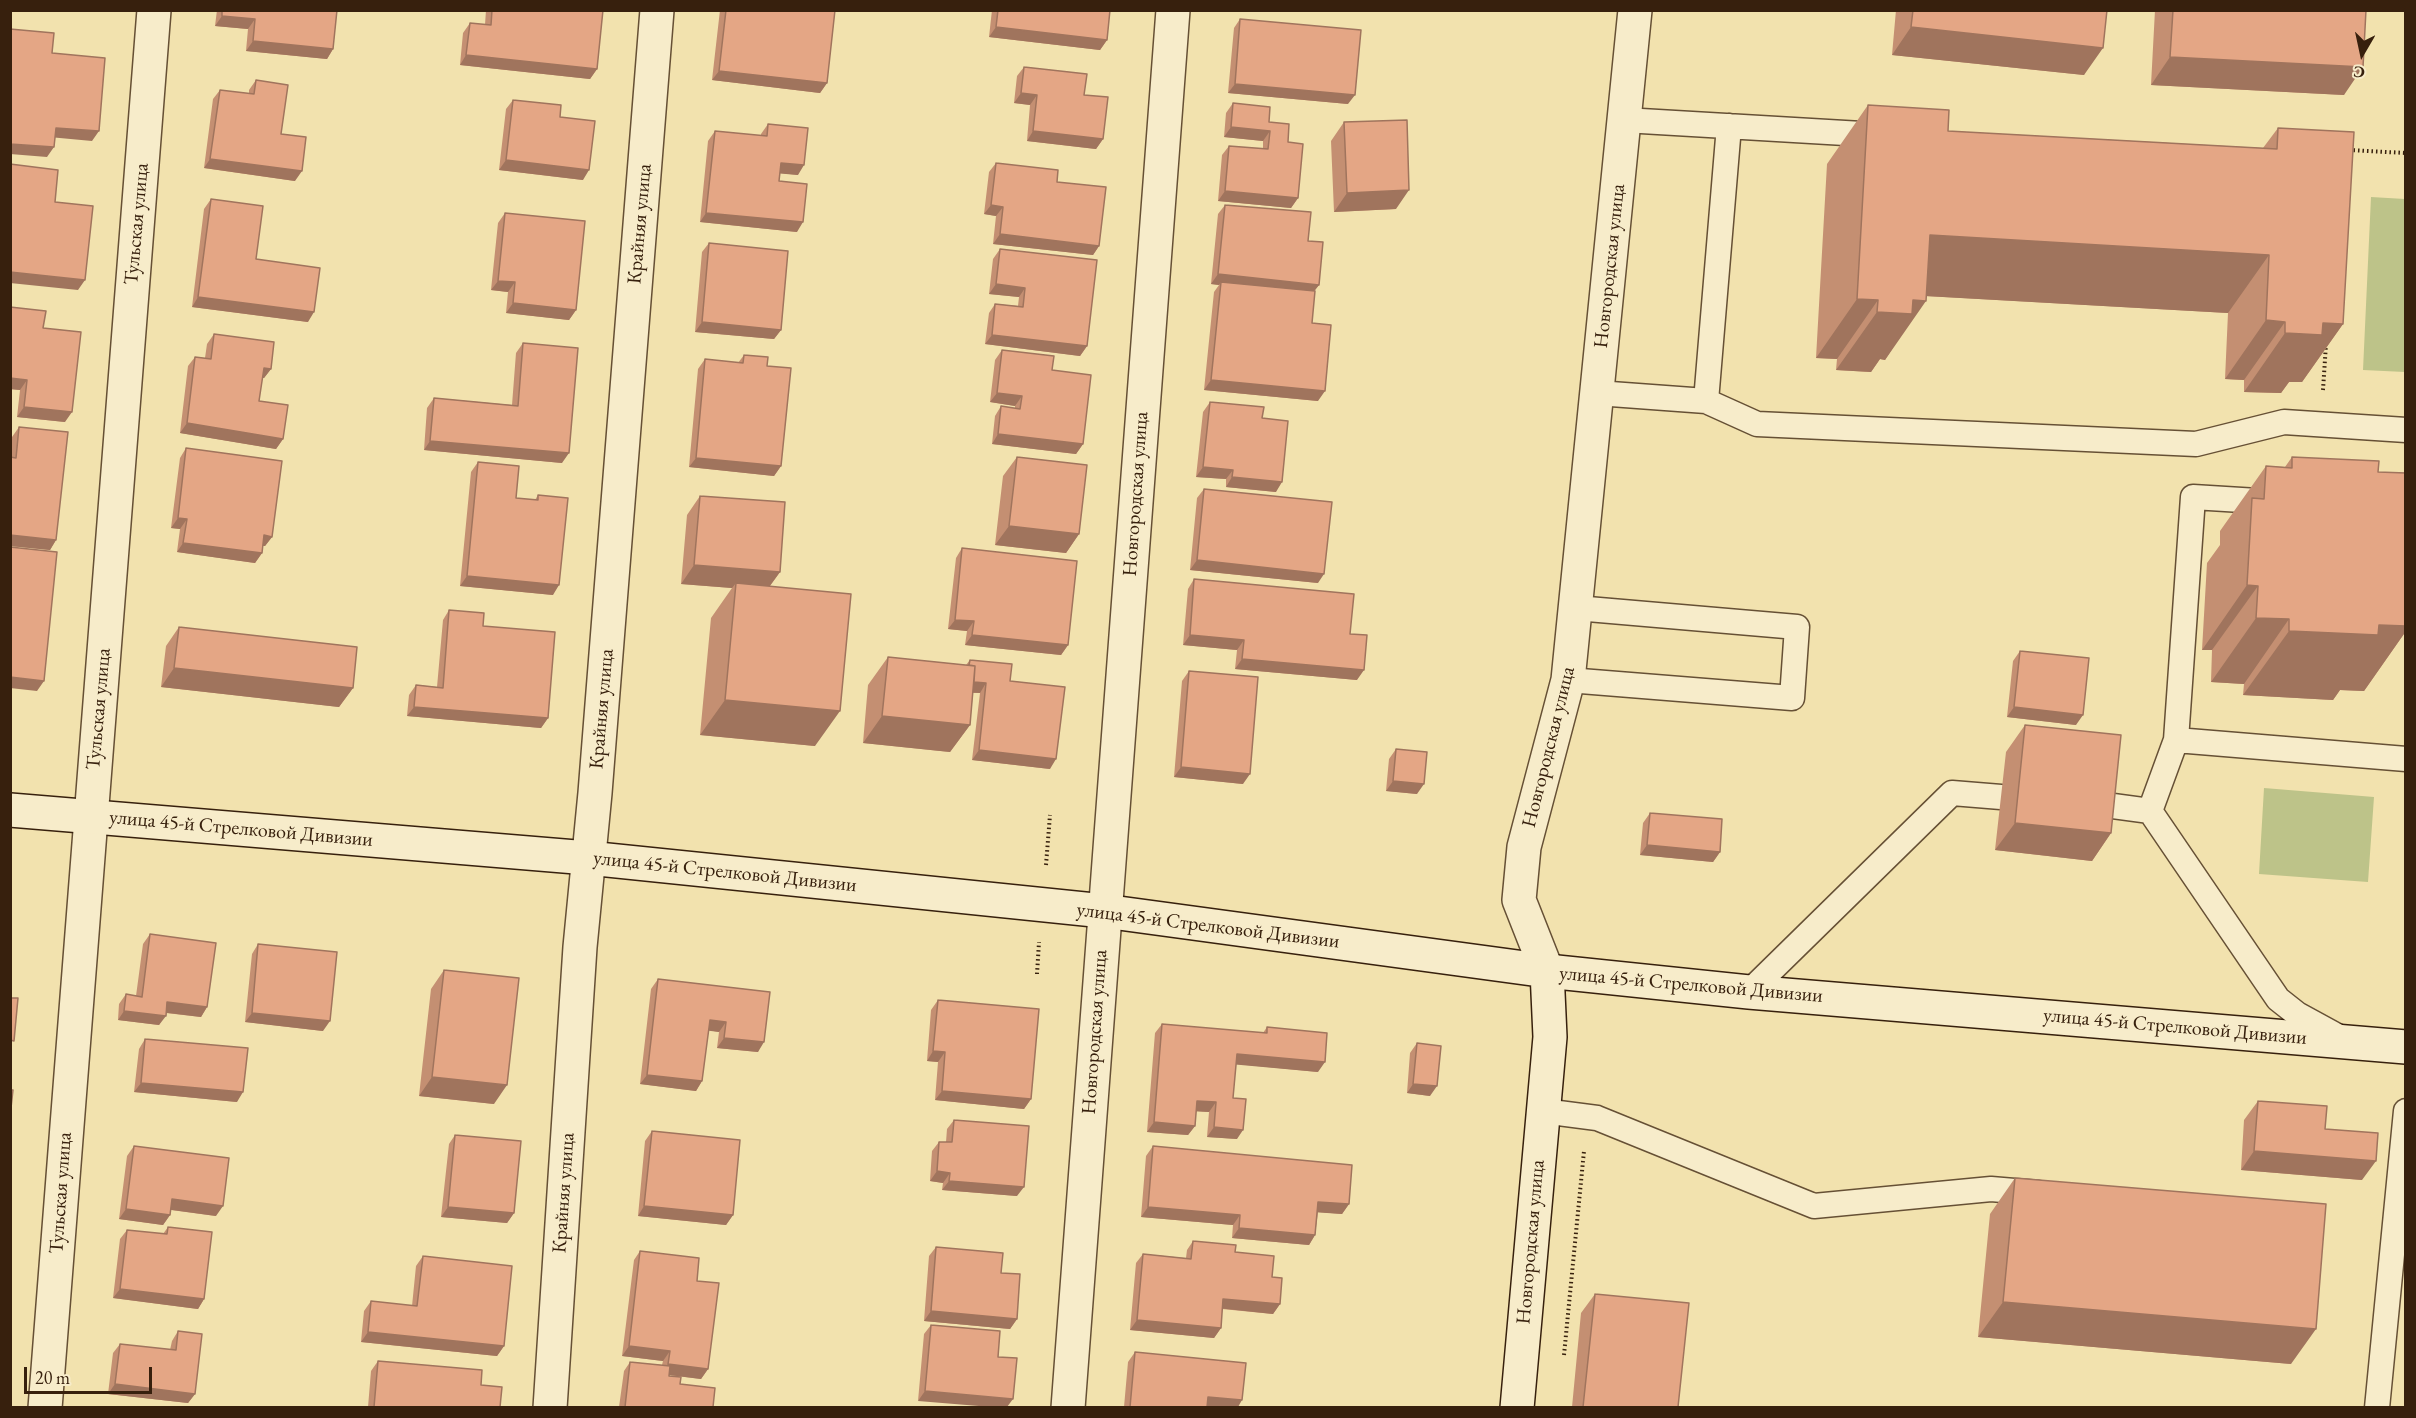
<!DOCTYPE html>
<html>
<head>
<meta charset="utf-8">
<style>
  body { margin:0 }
  #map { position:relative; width:2416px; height:1418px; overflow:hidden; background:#f2e2ae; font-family:"EB Garamond",serif }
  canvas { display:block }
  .frame { position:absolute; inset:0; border:12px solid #37200d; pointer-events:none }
  .north { position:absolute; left:2332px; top:24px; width:60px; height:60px; -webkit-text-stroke:4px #f7ecca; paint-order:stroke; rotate:189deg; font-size:16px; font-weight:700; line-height:24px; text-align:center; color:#37200d }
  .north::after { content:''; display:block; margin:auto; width:21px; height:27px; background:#37200d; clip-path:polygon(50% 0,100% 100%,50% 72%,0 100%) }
  .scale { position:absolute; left:24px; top:1367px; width:128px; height:27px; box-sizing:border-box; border:3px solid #37200d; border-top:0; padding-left:8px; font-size:18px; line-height:21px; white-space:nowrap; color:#37200d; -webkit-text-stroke:4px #f7ecca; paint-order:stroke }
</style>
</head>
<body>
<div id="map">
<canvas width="2416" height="1418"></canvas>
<div class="frame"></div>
<div class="north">С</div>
<div class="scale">20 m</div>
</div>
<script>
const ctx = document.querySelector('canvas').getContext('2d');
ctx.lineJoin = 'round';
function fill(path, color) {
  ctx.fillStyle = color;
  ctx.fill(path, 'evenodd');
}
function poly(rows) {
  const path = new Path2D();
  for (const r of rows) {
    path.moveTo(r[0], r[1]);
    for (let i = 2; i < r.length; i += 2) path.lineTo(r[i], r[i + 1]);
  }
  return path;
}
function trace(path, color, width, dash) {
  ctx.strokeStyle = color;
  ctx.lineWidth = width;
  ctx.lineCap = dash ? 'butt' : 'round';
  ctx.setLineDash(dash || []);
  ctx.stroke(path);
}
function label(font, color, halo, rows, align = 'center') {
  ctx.font = font + ' "EB Garamond",serif';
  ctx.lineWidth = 4.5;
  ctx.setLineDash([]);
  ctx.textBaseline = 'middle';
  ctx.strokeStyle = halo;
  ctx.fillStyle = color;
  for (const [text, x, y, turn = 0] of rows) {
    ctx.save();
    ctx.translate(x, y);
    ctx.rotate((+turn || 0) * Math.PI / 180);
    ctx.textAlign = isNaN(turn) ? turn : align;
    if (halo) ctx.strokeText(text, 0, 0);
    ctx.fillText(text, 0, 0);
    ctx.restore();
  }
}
fill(poly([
  [2371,197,2405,199,2405,372,2363,370],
  [2264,788,2374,797,2368,882,2259,874]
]), '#bdc389');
const lane = poly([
  [1624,120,1879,135],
  [1597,393,1706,401,1729,126],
  [1706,401,1757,424,2196,444,2284,422,2406,430],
  [1568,680,1792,698,1797,627,1576,608],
  [2176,740,2406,759],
  [2098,804,2150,811,2278,999,2297,1014,2341,1038],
  [2150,811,2176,740,2193,497,2274,502],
  [1749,992,1952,793,2001,797],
  [1543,1111,1597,1118,1814,1206,1991,1189,2038,1193],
  [2377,1408,2406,1111]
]);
const street = poly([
  [1547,971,1519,900,1524,847,1568,680,1635,10],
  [45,1408,154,10],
  [550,1408,580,947,595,793,657,10],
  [1068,1408,1173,10]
]);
const secondary = poly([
  [10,810,588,858,1104,911,1547,971,1749,992,2406,1047],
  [1517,1408,1550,1037,1547,971]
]);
trace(lane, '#665035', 27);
trace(street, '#665035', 36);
trace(secondary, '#37200d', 36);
trace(poly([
  [2349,150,2406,153],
  [2323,390,2326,344],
  [1046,865,1050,815],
  [1037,974,1039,942],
  [1564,1355,1584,1151]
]), '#37200d', 4, [1.5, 3]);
trace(lane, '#f7ecca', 24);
trace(street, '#f7ecca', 33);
trace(secondary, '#f7ecca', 33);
fill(poly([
  [217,10,337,10,333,49,327,59,246,51,248,29,215,26],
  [486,10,603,10,597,69,590,79,460,65,463,33,470,23,485,25],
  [720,10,835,10,827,83,820,93,712,80],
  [992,10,1110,10,1107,40,1100,50,989,37],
  [1896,10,2107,10,2084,75,1892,55],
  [2155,10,2366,10,2344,95,2151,85],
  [1240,19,1348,104,1228,93,1234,28],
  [1024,67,1084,95,1103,139,1096,149,1027,141,1030,105,1014,103,1017,76],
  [256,80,281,134,295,181,204,168,213,99,220,90,249,94,249,90],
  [513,100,560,117,583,180,499,170,506,109],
  [1233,103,1269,122,1288,142,1298,198,1291,208,1218,201,1222,155,1229,146,1263,149,1263,141,1224,137,1226,113],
  [1868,105,1948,131,2263,148,2278,128,2343,324,2302,382,2289,382,2281,393,2244,392,2244,380,2225,379,2228,313,1926,296,1885,360,1880,359,1871,372,1836,370,1837,359,1816,358,1827,164],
  [1344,122,1396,209,1334,212,1331,141],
  [768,124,798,175,780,173,779,181,797,232,700,222,708,141,715,131,761,136,761,134],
  [996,163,1057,182,1099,246,1093,255,993,244,996,216,984,214,989,172],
  [211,199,256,259,308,322,192,307,204,209],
  [1225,205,1308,241,1319,285,1314,291,1312,323,1318,401,1204,390,1214,292,1219,285,1211,284,1218,214],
  [505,213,576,310,569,320,506,313,508,292,491,290,498,223],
  [709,243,781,330,774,339,695,332,702,252],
  [1000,249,1087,346,1080,356,985,344,989,313,995,304,1018,306,1019,297,989,294,993,259],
  [10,307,43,328,65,422,17,417,20,390,10,389],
  [214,334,271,369,264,378,262,378,259,401,283,439,276,449,180,433,188,366,195,357,205,358,207,344],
  [523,343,562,463,424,450,427,408,434,398,512,405,516,353],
  [1002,350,1052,370,1083,444,1076,454,992,444,995,416,1001,406,1015,408,1015,406,990,402,995,360],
  [744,355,767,366,781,466,774,476,689,467,698,369,705,359,738,363],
  [1210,402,1262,418,1276,492,1226,487,1226,479,1196,477,1203,412],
  [19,427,56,540,50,550,10,546,10,451,12,437],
  [186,448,272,537,265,546,263,546,262,553,255,563,177,552,180,529,171,528,180,458],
  [1017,457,1079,534,1066,553,995,545,1003,476],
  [2292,457,2378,472,2406,473,2406,631,2364,691,2340,690,2333,700,2243,695,2244,684,2211,682,2212,650,2202,650,2207,563,2220,545,2220,531,2266,466,2285,467],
  [478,462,516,498,535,500,538,495,553,595,460,586,471,472],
  [1204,489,1318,583,1190,570,1197,498],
  [700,496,780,572,770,586,815,746,700,735,711,618,732,588,681,584,687,515],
  [962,548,1068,645,1061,655,965,645,967,631,948,629,956,558],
  [1194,579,1350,634,1357,680,1235,669,1237,650,1183,645,1188,589],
  [449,610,483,626,548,718,541,728,407,716,409,695,416,685,437,687,443,620],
  [179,627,353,688,339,707,161,687,166,646],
  [2020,651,2076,725,2007,717,2013,661],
  [888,657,966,665,970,660,1010,681,1050,769,972,760,980,693,973,693,970,725,950,752,863,743,868,685],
  [1189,671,1243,784,1174,777,1182,681],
  [2025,725,2111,833,2092,861,1995,850,2006,752],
  [1396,749,1417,794,1386,791,1389,759],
  [1650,813,1720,852,1713,862,1640,855,1643,823],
  [150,934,207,1007,201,1017,166,1013,159,1025,118,1020,119,1004,126,994,136,996,143,944],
  [258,944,323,1031,245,1022,252,954],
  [444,970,494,1104,419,1096,431,989],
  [658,979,770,992,758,1052,717,1048,719,1032,708,1030,702,1081,696,1091,640,1084,651,989],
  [938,1000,1031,1099,1024,1109,935,1100,938,1062,927,1061,931,1010],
  [1162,1024,1263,1033,1267,1027,1318,1072,1236,1064,1233,1098,1237,1139,1207,1137,1209,1112,1196,1111,1195,1126,1188,1135,1147,1132,1155,1033],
  [145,1039,237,1102,134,1092,139,1049],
  [1417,1043,1430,1096,1407,1093,1410,1053],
  [2258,1101,2325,1129,2362,1180,2241,1170,2244,1120],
  [954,1120,1017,1196,942,1190,943,1183,930,1181,932,1151,939,1142,946,1142,947,1129],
  [652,1131,733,1215,726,1225,638,1216,645,1141],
  [455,1135,514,1213,507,1223,441,1217,449,1144],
  [134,1146,216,1216,171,1210,170,1215,163,1225,119,1219,127,1156],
  [1153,1146,1349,1204,1342,1214,1318,1212,1315,1235,1309,1245,1232,1238,1233,1225,1141,1217,1146,1156],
  [2015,1178,2291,1364,1978,1337,1990,1214],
  [168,1227,204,1299,198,1309,113,1298,120,1239,127,1230,163,1234],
  [1193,1241,1235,1252,1272,1277,1280,1304,1273,1314,1222,1309,1221,1328,1214,1338,1130,1330,1136,1263,1143,1254,1186,1258,1187,1250],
  [936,1247,1001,1273,1017,1319,1010,1329,924,1321,929,1256],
  [640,1251,697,1281,708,1369,701,1379,669,1375,669,1376,713,1407,619,1407,624,1371,630,1362,662,1365,663,1361,622,1356,634,1260],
  [423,1256,504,1346,497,1356,361,1342,364,1311,371,1301,412,1306,416,1266],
  [1595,1294,1678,1407,1572,1407,1581,1313],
  [931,1325,998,1357,918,1401,924,1334],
  [178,1331,195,1394,188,1403,108,1394,113,1353,120,1344,170,1350,172,1341],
  [1135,1352,1238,1407,1124,1407,1128,1362],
  [378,1361,500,1407,368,1407,371,1371]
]), '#c48f72');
fill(poly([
  [222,16,255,19,248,29,215,26],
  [996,27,1107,40,1100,50,989,37],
  [1911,27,2103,48,2084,75,1892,55],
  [253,41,333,49,327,59,246,51],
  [466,55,597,69,590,79,460,65],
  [2170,57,2363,67,2344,95,2151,85],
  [719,71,827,83,820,93,712,80],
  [1235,84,1355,95,1348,104,1228,93],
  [1021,93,1037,95,1030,105,1014,103],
  [1231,127,1270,131,1263,141,1224,137],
  [56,128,99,131,92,141,49,137],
  [1033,131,1103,139,1096,149,1027,141],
  [10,144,54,147,47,157,10,154],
  [210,159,302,171,295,181,204,168],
  [506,160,589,170,583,180,499,170],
  [781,163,804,165,798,175,774,173],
  [1409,190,1396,209,1334,212,1347,193],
  [1225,191,1298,198,1291,208,1218,201],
  [991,205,1003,207,996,216,984,214],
  [706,213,803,222,797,232,700,222],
  [1000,234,1099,246,1093,255,993,244],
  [1930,235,2249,253,2269,255,2228,313,1889,294],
  [10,272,85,280,78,290,10,283],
  [1218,274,1319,285,1312,294,1221,282,1219,285,1211,284],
  [498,281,515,282,508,292,491,290],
  [996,284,1025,288,1019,297,989,294],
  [198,297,314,312,308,322,192,307],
  [1857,299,1878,300,1837,359,1816,358],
  [1913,300,1926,301,1885,360,1880,359,1871,372,1836,370,1877,312],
  [513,303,576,310,569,320,506,313],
  [2266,320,2285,322,2244,380,2225,379],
  [702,322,781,330,774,339,695,332],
  [2323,323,2343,324,2302,382,2289,382,2281,393,2244,392,2285,333],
  [992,335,1087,346,1080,356,985,344],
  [264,368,271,369,264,378,257,378],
  [10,378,27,380,20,390,10,389],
  [1211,380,1325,391,1318,401,1204,390],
  [997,393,1022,396,1015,406,990,402],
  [24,407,72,412,65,422,17,417],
  [187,423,283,439,276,449,180,433],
  [998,434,1083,444,1076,454,992,444],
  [430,441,569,453,562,463,424,450],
  [696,458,781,466,774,476,689,467],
  [1203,467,1233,470,1226,479,1196,477],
  [1232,477,1282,482,1276,492,1226,487],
  [178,518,187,519,180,529,171,528],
  [1009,526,1079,534,1066,553,995,545],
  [10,535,56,540,50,550,10,546],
  [264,535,272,537,265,546,258,545],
  [183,543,262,553,255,563,177,552],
  [1197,560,1324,574,1318,583,1190,570],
  [694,565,780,572,766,591,736,583,732,588,681,584],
  [467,576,559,585,553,595,460,586],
  [2247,585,2258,586,2212,650,2202,650],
  [2256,618,2289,619,2244,684,2211,682],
  [955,620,974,621,967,631,948,629],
  [2379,625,2406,626,2406,631,2364,691,2340,690,2333,700,2243,695,2289,631],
  [972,635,1068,645,1061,655,965,645],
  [1190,635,1244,640,1237,650,1183,645],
  [1242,659,1364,670,1357,680,1235,669],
  [174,668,353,688,339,707,161,687],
  [10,677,44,681,37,691,10,688],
  [968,682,986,683,980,693,961,692],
  [725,700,840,711,815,746,700,735],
  [414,707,548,718,541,728,407,716],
  [2014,707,2083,715,2076,725,2007,717],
  [882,716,970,725,950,752,863,743],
  [979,750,1056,759,1050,769,972,760],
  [1181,767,1250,774,1243,784,1174,777],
  [1393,781,1424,784,1417,794,1386,791],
  [2015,823,2111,833,2092,861,1995,850],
  [1647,845,1720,852,1713,862,1640,855],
  [167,1002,207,1007,201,1017,160,1012],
  [124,1011,166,1016,159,1025,118,1020],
  [252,1013,330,1021,323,1031,245,1022],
  [710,1020,726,1022,719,1032,703,1030],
  [724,1038,764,1042,758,1052,717,1048],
  [933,1051,945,1052,938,1062,927,1061],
  [1237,1054,1325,1062,1318,1072,1230,1064],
  [647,1075,702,1081,696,1091,640,1084],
  [432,1077,507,1085,494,1104,419,1096],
  [141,1083,243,1092,237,1102,134,1092],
  [1413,1084,1437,1086,1430,1096,1407,1093],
  [942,1091,1031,1099,1024,1109,935,1100],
  [1197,1101,1216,1102,1209,1112,1190,1111],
  [1154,1122,1195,1126,1188,1135,1147,1132],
  [1214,1127,1243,1130,1237,1139,1207,1137],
  [2254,1151,2376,1161,2362,1180,2241,1170],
  [937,1171,950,1173,943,1183,930,1181],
  [949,1181,1024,1187,1017,1196,942,1190],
  [172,1199,223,1206,216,1216,165,1209],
  [1318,1202,1349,1204,1342,1214,1312,1212],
  [644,1206,733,1215,726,1225,638,1216],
  [448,1207,514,1213,507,1223,441,1217],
  [1148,1207,1240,1215,1233,1225,1141,1217],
  [126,1209,170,1215,163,1225,119,1219],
  [1239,1228,1315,1235,1309,1245,1232,1238],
  [120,1289,204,1299,198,1309,113,1298],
  [1223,1299,1280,1304,1273,1314,1217,1308],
  [2003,1302,2316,1329,2291,1364,1978,1337],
  [931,1311,1017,1319,1010,1329,924,1321],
  [1137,1320,1221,1328,1214,1338,1130,1330],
  [368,1332,504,1346,497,1356,361,1342],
  [629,1346,670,1351,663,1361,622,1356],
  [668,1364,708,1369,701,1379,661,1374],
  [115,1384,195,1394,188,1403,108,1394],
  [925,1391,1013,1399,1007,1407,991,1407,918,1401],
  [1208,1397,1242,1400,1238,1407,1201,1407]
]), '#a0745d');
const building = poly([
  [222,10,337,10,333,49,253,41,255,19,222,16,222,10],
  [492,10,603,10,597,69,466,55,470,23,491,25,492,10],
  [726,10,835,10,827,83,719,71,726,10],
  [998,10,1110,10,1107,40,996,27,998,10],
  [1913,10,2107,10,2103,48,1911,27,1913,10],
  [2173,10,2366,10,2363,67,2170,57,2173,10],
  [1240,19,1361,30,1355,95,1235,84,1240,19],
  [10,29,54,33,52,53,105,58,99,131,56,128,54,147,10,144,10,29],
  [1024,67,1087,74,1084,95,1108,97,1103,139,1033,131,1037,95,1021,93,1024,67],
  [256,80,288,85,281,134,306,137,302,171,210,159,220,90,254,94,256,80],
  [513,100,561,105,560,117,595,121,589,170,506,160,513,100],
  [1233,103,1270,107,1269,122,1289,124,1288,142,1303,144,1298,198,1225,191,1229,146,1268,149,1270,131,1231,127,1233,103],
  [1868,105,1949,110,1948,131,2277,149,2278,128,2354,132,2343,324,2323,323,2322,335,2285,333,2285,322,2266,320,2269,255,1930,235,1926,301,1913,300,1912,314,1877,312,1878,300,1857,299,1868,105],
  [1407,120,1409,190,1347,193,1344,122,1407,120],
  [768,124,808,128,804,165,781,163,779,181,807,184,803,222,706,213,715,131,767,136,768,124],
  [996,163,1058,170,1057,182,1106,187,1099,246,1000,234,1003,207,991,205,996,163],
  [10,164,58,170,55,202,93,206,85,280,10,272,10,164],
  [211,199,263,206,256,259,320,268,314,312,198,297,211,199],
  [1225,205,1311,212,1308,241,1323,242,1319,285,1218,274,1225,205],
  [505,213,585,221,576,310,513,303,515,282,498,281,505,213],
  [709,243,788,251,781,330,702,322,709,243],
  [1000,249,1097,260,1087,346,992,335,995,304,1023,307,1025,288,996,284,1000,249],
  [1221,282,1315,291,1312,323,1331,325,1325,391,1211,380,1221,282],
  [10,307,46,311,43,328,81,332,72,412,24,407,27,380,10,378,10,307],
  [214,334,274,342,271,369,264,368,259,401,288,405,283,439,187,423,195,357,211,359,214,334],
  [523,343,578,348,569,453,430,441,434,398,518,406,523,343],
  [1002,350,1054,356,1052,370,1091,375,1083,444,998,434,1001,406,1020,409,1022,396,997,393,1002,350],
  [744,355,768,357,767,366,791,368,781,466,696,458,705,359,743,363,744,355],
  [1210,402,1264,407,1262,418,1288,421,1282,482,1232,477,1233,470,1203,467,1210,402],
  [19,427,68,432,56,540,10,535,10,457,16,458,19,427],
  [186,448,282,461,272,537,264,535,262,553,183,543,187,519,178,518,186,448],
  [1017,457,1087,465,1079,534,1009,526,1017,457],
  [2292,457,2379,461,2378,472,2406,473,2406,626,2379,625,2378,635,2289,631,2289,619,2256,618,2258,586,2247,585,2252,498,2264,499,2266,466,2292,468,2292,457],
  [478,462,519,466,516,498,538,500,538,495,568,498,559,585,467,576,478,462],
  [1204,489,1332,502,1324,574,1197,560,1204,489],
  [700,496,785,502,780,572,694,565,700,496],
  [10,547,57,552,44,681,10,677,10,547],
  [962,548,1077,561,1068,645,972,635,974,621,955,620,962,548],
  [1194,579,1354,594,1350,634,1367,635,1364,670,1242,659,1244,640,1190,635,1194,579],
  [736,583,851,594,840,711,725,700,736,583],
  [449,610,484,613,483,626,555,632,548,718,414,707,416,685,443,688,449,610],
  [179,627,357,647,353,688,174,668,179,627],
  [2020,651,2089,658,2083,715,2014,707,2020,651],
  [888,657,975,666,970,725,882,716,888,657],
  [970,660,1012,664,1010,681,1065,687,1056,759,979,750,986,683,974,682,975,666,969,665,970,660],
  [1189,671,1258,677,1250,774,1181,767,1189,671],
  [2025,725,2121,735,2111,833,2015,823,2025,725],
  [1396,749,1427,752,1424,784,1393,781,1396,749],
  [1650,813,1722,819,1720,852,1647,845,1650,813],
  [150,934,216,943,207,1007,167,1002,166,1016,124,1011,126,994,142,997,150,934],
  [258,944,337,952,330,1021,252,1013,258,944],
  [444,970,519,978,507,1085,432,1077,444,970],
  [658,979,770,992,764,1042,724,1038,726,1022,710,1020,702,1081,647,1075,658,979],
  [10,998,18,998,14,1041,10,1040,10,998],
  [938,1000,1039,1009,1031,1099,942,1091,945,1052,933,1051,938,1000],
  [1162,1024,1267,1033,1267,1027,1327,1033,1325,1062,1237,1054,1233,1098,1246,1099,1243,1130,1214,1127,1216,1102,1197,1101,1195,1126,1154,1122,1162,1024],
  [145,1039,248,1048,243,1092,141,1083,145,1039],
  [1417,1043,1441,1046,1437,1086,1413,1084,1417,1043],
  [10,1090,13,1090,10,1117,10,1090],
  [2258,1101,2327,1106,2325,1129,2378,1133,2376,1161,2254,1151,2258,1101],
  [954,1120,1029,1126,1024,1187,949,1181,950,1173,937,1171,939,1142,952,1142,954,1120],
  [652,1131,740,1140,733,1215,644,1206,652,1131],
  [455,1135,521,1141,514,1213,448,1207,455,1135],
  [134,1146,229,1158,223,1206,172,1199,170,1215,126,1209,134,1146],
  [1153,1146,1352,1165,1349,1204,1318,1202,1315,1235,1239,1228,1240,1215,1148,1207,1153,1146],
  [2015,1178,2326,1204,2316,1329,2003,1302,2015,1178],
  [168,1227,212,1232,204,1299,120,1289,127,1230,167,1234,168,1227],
  [1193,1241,1236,1245,1235,1252,1274,1256,1272,1277,1282,1278,1280,1304,1223,1299,1221,1328,1137,1320,1143,1254,1191,1259,1193,1241],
  [936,1247,1003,1253,1001,1273,1020,1274,1017,1319,931,1311,936,1247],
  [640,1251,699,1258,697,1281,719,1283,708,1369,668,1364,670,1351,629,1346,640,1251],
  [423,1256,512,1266,504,1346,368,1332,371,1301,417,1306,423,1256],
  [1595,1294,1689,1303,1678,1407,1583,1407,1595,1294],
  [931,1325,1000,1331,998,1357,1017,1358,1013,1399,925,1391,931,1325],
  [178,1331,202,1334,195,1394,115,1384,120,1344,176,1350,178,1331],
  [1135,1352,1246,1363,1242,1400,1208,1397,1207,1407,1130,1407,1135,1352],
  [378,1361,482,1370,481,1385,502,1387,500,1407,374,1407,378,1361],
  [630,1362,670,1366,669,1376,681,1377,680,1384,715,1388,713,1407,625,1407,630,1362]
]);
fill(building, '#e4a685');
trace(building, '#a0745d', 1.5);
label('20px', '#37200d', '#f7ecca', [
  ["Тульская улица",137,224,-85],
  ["Крайняя улица",640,224,-85],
  ["Новгородская улица",1610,266,-84],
  ["Новгородская улица",1136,494,-86],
  ["Тульская улица",99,709,-85],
  ["Крайняя улица",602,709,-85],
  ["Новгородская улица",1549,747,-76],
  ["улица 45-й Стрелковой Дивизии",241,829,5],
  ["улица 45-й Стрелковой Дивизии",725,872,6],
  ["улица 45-й Стрелковой Дивизии",1208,926,7],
  ["улица 45-й Стрелковой Дивизии",1691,985,5],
  ["улица 45-й Стрелковой Дивизии",2175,1027,5],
  ["Новгородская улица",1095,1032,-86],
  ["Тульская улица",61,1193,-86],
  ["Крайняя улица",564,1193,-86],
  ["Новгородская улица",1531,1242,-85]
]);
</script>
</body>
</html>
